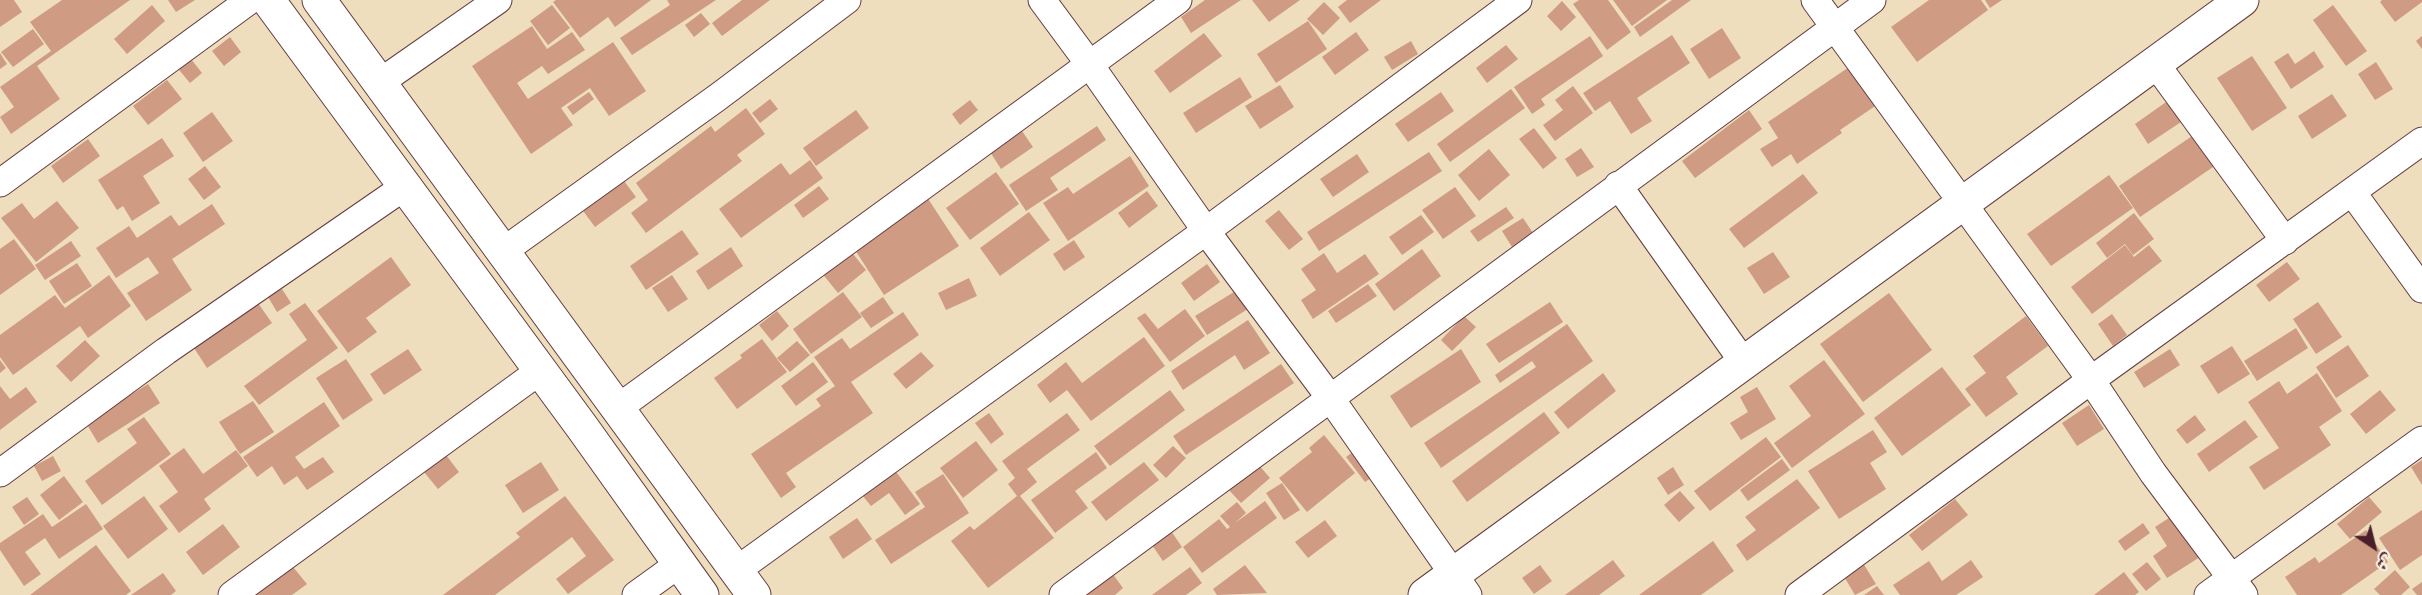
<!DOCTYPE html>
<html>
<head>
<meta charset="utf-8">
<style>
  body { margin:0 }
  #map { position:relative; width:2422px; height:595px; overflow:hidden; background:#eedebd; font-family:"IM FELL Great Primer",Amiri,serif }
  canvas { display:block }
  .north { position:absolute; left:2344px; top:517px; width:60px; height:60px; -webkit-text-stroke:4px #fcf5e5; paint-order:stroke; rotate:145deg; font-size:16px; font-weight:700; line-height:24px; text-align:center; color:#4a1f2b }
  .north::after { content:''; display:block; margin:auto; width:21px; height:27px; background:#4a1f2b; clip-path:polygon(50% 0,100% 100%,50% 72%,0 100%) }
</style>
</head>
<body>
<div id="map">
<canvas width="2422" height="595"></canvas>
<div class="north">ش</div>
</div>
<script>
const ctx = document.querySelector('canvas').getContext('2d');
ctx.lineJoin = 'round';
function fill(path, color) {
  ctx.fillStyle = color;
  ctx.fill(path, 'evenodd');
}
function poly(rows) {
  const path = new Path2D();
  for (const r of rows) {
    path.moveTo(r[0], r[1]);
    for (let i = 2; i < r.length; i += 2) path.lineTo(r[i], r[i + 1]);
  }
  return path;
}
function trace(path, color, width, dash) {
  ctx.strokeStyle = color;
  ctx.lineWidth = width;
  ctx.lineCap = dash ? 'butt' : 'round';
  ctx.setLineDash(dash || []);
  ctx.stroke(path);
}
fill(poly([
  [0,0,14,0,22,12,0,27],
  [62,0,130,0,37,66,60,99,11,134,0,117,14,107,0,87,51,51,30,22],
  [168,0,195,0,176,12],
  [556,0,651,0,615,27,608,17,580,38,553,2],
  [667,0,716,0,632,55,620,38,670,5],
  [742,0,770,0,722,36,712,23],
  [1205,0,1241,0,1191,33,1181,17],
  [1252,0,1300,0,1269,22],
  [1347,0,1381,0,1350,23,1338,7],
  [1579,0,1608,0,1631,32,1607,50,1573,4],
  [1613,0,1667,0,1632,26],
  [1672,0,1691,0,1640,37,1634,27],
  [1929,0,1981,0,1988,10,1917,62,1891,27],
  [1985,0,2002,0,1990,8],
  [2382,0,2422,0,2422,2,2395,22,2380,2],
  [1562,1,1576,17,1561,31,1547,16],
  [1324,2,1340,18,1323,35,1307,19],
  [152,5,165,21,127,54,114,39],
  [552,5,570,28,548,45,530,21],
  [2333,5,2367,51,2346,66,2313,20],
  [701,13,710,24,694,37,685,25],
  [1308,21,1327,49,1276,83,1257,54],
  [532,26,547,49,572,32,585,50,548,74,542,66,517,83,528,99,613,42,646,91,609,116,590,88,561,108,573,125,531,154,472,66],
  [1722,28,1741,58,1709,79,1690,49],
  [33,29,44,44,13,67,1,52],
  [1356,32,1369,50,1335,75,1322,57],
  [1204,33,1222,56,1170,93,1154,71],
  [1672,35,1690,63,1637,98,1652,121,1631,134,1610,101,1595,111,1583,93],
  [1590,36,1603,56,1541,99,1545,105,1532,114,1514,87],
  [2422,36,2422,49,2416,41],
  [230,37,241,52,224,66,212,51],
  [1411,41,1418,54,1392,70,1384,57],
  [1506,45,1518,59,1487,83,1476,68],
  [2314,51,2324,67,2291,89,2274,62,2288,53,2295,64],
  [0,53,7,64,0,69],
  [187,54,202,73,190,83,175,65],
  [2252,56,2287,108,2252,131,2217,78],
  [1858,61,1884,100,1840,130,1842,133,1797,164,1791,154,1772,167,1760,149,1778,138,1768,122],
  [2376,62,2393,89,2375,100,2358,74],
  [1240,77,1252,97,1196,133,1183,113],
  [167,80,182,99,148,125,133,106],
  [1280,85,1294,107,1260,129,1245,106],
  [1573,86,1593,113,1555,141,1543,125,1563,110,1555,100],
  [1511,89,1525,108,1450,162,1437,144],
  [589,92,594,99,573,115,567,107],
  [1441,92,1454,111,1408,142,1395,124],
  [2332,94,2347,116,2312,139,2298,116],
  [2176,95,2190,116,2148,144,2135,124],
  [770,99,778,109,760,123,752,113],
  [970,100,978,110,960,125,952,114],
  [746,108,765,134,737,155,742,161,646,233,631,213,648,200,636,183,711,126,715,132],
  [856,110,869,128,816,166,803,148],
  [1749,110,1762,129,1695,178,1682,161],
  [212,112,233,141,203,162,183,133],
  [1097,126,1106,140,1050,178,1058,190,1026,211,1009,185],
  [1534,128,1557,158,1543,169,1519,139],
  [1022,131,1033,147,1001,169,987,147,1003,144],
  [2195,134,2216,165,2140,217,2119,186],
  [162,138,174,156,143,176,160,203,132,221,123,206,117,210,98,180],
  [88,139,100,156,63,183,51,166],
  [1581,148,1594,167,1577,177,1565,159],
  [1489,149,1510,175,1479,201,1458,175],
  [1429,152,1442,171,1319,251,1307,232],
  [1357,154,1369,172,1333,197,1320,179],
  [1130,156,1149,186,1068,241,1043,203,1068,187,1073,194],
  [810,160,823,178,741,238,719,209,781,163,790,175],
  [205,166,221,187,204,200,188,179],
  [996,172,1019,204,970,240,946,208],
  [618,173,636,197,595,227,578,204],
  [1803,174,1818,193,1744,248,1729,229],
  [2109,175,2133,208,2051,266,2027,234],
  [819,186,829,199,803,218,794,205],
  [1455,187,1476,216,1443,239,1422,210],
  [921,188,959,246,884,295,848,239],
  [1147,191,1158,206,1129,228,1118,213],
  [57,201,79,228,36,262,1,218,22,203,34,219],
  [212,204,225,224,172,259,192,290,146,321,127,293,159,273,148,257,116,278,96,248,129,226,137,238,171,215,179,226],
  [1506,207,1514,218,1478,242,1470,231],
  [1279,210,1303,239,1289,250,1265,221],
  [1029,212,1050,240,1000,276,980,248],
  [2134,213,2154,239,2133,255,2125,244,2107,258,2096,243],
  [1421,215,1434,232,1402,255,1389,237],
  [1523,218,1533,233,1512,247,1502,231],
  [682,230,699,254,646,290,630,266],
  [14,239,36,269,0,295,0,249],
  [1074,240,1085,257,1064,271,1053,254],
  [71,241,81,256,45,280,35,265],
  [2125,245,2134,257,2149,245,2162,261,2092,314,2071,287],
  [731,247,743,266,708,290,696,271],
  [849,249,866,270,838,293,821,272],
  [1422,249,1441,276,1394,311,1375,284],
  [1773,252,1790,277,1764,294,1747,268],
  [1324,253,1337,273,1365,254,1379,274,1313,319,1301,300,1316,290,1301,269],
  [391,257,411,285,366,318,377,332,348,353,317,311],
  [2287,262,2300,279,2269,302,2256,285],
  [77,263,92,286,64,304,49,281],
  [1207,264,1220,282,1194,301,1181,283],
  [109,275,131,306,88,338,80,326,13,375,0,357,0,335,55,295,65,308],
  [672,275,688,299,668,312,652,288],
  [969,278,977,296,946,310,938,293],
  [1368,284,1377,296,1336,323,1328,311],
  [1242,287,1254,305,1207,335,1195,316],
  [282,289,291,303,277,312,268,297],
  [843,292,862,317,811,354,793,329],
  [1889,293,1932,350,1863,402,1820,344],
  [883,297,894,313,871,328,860,313],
  [1550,302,1563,322,1499,363,1486,344],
  [2318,302,2342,337,2316,354,2293,319],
  [258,303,272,323,207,368,194,348],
  [305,303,338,348,259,405,244,386,307,340,289,314],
  [1185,309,1205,336,1170,362,1137,318,1145,313,1158,329],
  [777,311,789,326,772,341,759,325],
  [903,312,919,335,851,382,873,413,786,473,796,487,781,498,751,454,821,406,816,399,835,386,814,357,842,338,850,349],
  [2112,314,2127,335,2113,346,2098,324],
  [1464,316,1476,327,1452,351,1441,340],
  [2026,316,2048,346,2006,377,2018,394,1986,417,1965,389,1986,373,1973,356],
  [1248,320,1270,353,1244,370,1235,355,1183,390,1171,371],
  [1567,324,1593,361,1441,468,1424,443,1536,367,1532,361,1500,383,1495,375],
  [2296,328,2308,348,2257,381,2244,361],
  [1144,337,1165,366,1091,421,1067,390,1050,403,1037,385,1066,362,1082,383],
  [762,339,787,372,737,409,714,378,742,358,740,355],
  [85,340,100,356,71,382,56,366],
  [797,341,810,355,790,372,777,358],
  [2348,345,2369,376,2336,398,2316,367],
  [2232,346,2250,374,2218,394,2200,366],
  [408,349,422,370,384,395,370,374],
  [1461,349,1481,382,1411,428,1390,396],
  [2170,349,2180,365,2144,388,2134,372],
  [921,352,934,366,906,389,893,374],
  [346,359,373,400,343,420,316,378],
  [0,360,6,368,0,373],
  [1824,360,1865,414,1792,468,1774,443,1811,416,1789,386],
  [813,362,828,382,796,406,781,386],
  [1281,364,1294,383,1186,455,1173,436],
  [1942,367,1971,405,1902,456,1874,418],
  [1603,373,1616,391,1568,429,1554,412],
  [2317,373,2342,411,2319,427,2331,445,2264,490,2249,467,2279,448,2248,402,2279,381,2287,394],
  [148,384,160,403,98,443,86,423],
  [0,386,10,399,26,387,37,402,0,430],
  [1757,387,1776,419,1741,440,1730,423,1748,412,1740,397],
  [1170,390,1185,410,1110,466,1094,446],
  [2380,390,2396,410,2366,434,2350,414],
  [253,401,274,432,240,454,219,422],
  [324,402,340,426,295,457,304,469,323,457,334,472,307,490,297,476,284,485,272,466,257,477,243,457],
  [2089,405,2104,429,2077,446,2062,423],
  [1544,412,1560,433,1467,502,1452,481],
  [989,413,1004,434,991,444,975,423],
  [1067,413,1080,430,1027,469,1037,482,1020,496,1054,538,988,588,951,541,970,526,974,530,1017,496,1008,484,1015,478,1002,461],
  [2195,415,2206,430,2187,444,2176,430],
  [144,417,171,454,102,505,85,481,137,443,127,429],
  [2245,420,2258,437,2209,472,2197,454],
  [1873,430,1887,452,1870,463,1886,489,1839,519,1808,471],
  [1324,435,1355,473,1307,512,1279,478,1312,452,1309,448],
  [1766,437,1781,457,1710,511,1694,491],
  [976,441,998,470,963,498,940,468],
  [1173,446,1186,458,1166,478,1153,465],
  [184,448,203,474,236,450,248,466,204,499,211,509,179,533,159,506,178,492,159,466],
  [1358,448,1377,474,1365,482,1346,457],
  [1096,452,1107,468,1075,491,1088,508,1055,533,1031,500],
  [446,455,459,472,438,489,424,472],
  [53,456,61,471,42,481,34,466],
  [1782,459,1790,470,1748,501,1740,490],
  [2422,460,2422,485,2411,467],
  [541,462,559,490,523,513,505,485],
  [1144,462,1159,480,1106,521,1091,502],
  [1258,464,1270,478,1241,503,1229,490],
  [891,465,920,504,905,515,889,493,871,506,858,490],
  [1673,467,1684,485,1668,495,1657,478],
  [943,474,969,513,891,564,875,540,925,507,915,492],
  [64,476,83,502,59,520,40,495],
  [1797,479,1820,508,1747,561,1736,545,1756,530,1745,517],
  [1282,483,1300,510,1284,520,1266,493],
  [1680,491,1695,508,1679,522,1664,505],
  [144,496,168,529,128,559,103,526],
  [565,496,614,560,568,594,556,579,586,556,572,537,495,595,443,595,520,537,516,533],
  [27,497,39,514,24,525,12,507],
  [2369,497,2382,512,2350,539,2337,524],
  [1955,499,1968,515,1922,551,1909,535],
  [1265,501,1277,518,1202,573,1183,547,1219,519,1227,529,1230,527,1220,516,1237,502,1246,513,1235,523],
  [86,504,103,529,59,559,45,538,25,552,41,574,24,586,0,550,0,543,43,514,52,527],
  [2422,510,2422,555,2400,570,2379,538],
  [2172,516,2211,550,2167,578,2153,556,2167,546,2155,527],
  [857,518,872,539,843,559,829,537],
  [1325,520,1337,536,1308,558,1295,542],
  [2143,523,2150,533,2125,551,2118,541],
  [223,524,240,547,203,575,186,552],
  [2366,530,2388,562,2341,595,2297,595,2285,577,2315,557,2319,563],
  [1171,531,1182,547,1163,561,1152,545],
  [1713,541,1734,571,1701,595,1639,595],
  [96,545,131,591,126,595,30,595],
  [1613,560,1625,576,1599,595,1565,595],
  [1971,560,1983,577,1956,595,1900,595,1893,585,1929,561,1942,581],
  [2147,562,2161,579,2146,591,2132,574],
  [1863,563,1876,584,1855,595,1843,575],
  [1245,565,1267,593,1217,595,1213,589],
  [1540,565,1552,581,1534,594,1522,578],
  [293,567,307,584,292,595,256,595],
  [1190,567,1202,583,1186,595,1152,595],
  [2395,570,2410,587,2401,595,2380,595,2374,589],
  [2124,572,2139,592,2135,595,2094,595],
  [163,573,176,591,171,595,131,595],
  [1112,573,1123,588,1115,595,1084,595],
  [2422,582,2422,595,2417,595,2412,589],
  [1877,586,1884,595,1864,595]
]), '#cf9b83');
const minor = poly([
  [1042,0,1090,65,1206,231,1331,399,1468,595],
  [1815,0,2091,380,2153,473,2244,595],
  [2155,63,2285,241],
  [379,83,498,0],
  [0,183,250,0],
  [1618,185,1744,363],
  [2352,192,2422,289],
  [502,252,718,97,847,0],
  [618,408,1178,0],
  [0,473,166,351,404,187],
  [737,570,1206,231,1518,0],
  [232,595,541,370],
  [636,595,679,564],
  [1063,595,1872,0],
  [1799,595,2091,380,2422,141],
  [2208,595,2422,440]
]);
const tertiary = poly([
  [1425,595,2242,0]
]);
const primary = poly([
  [268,0,582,427,702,595],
  [319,0,754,595]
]);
trace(minor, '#633c41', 29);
trace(tertiary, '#633c41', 35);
trace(primary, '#633c41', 35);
trace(minor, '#fff', 27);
trace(tertiary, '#fff', 33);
trace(primary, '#fff', 33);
</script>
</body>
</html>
